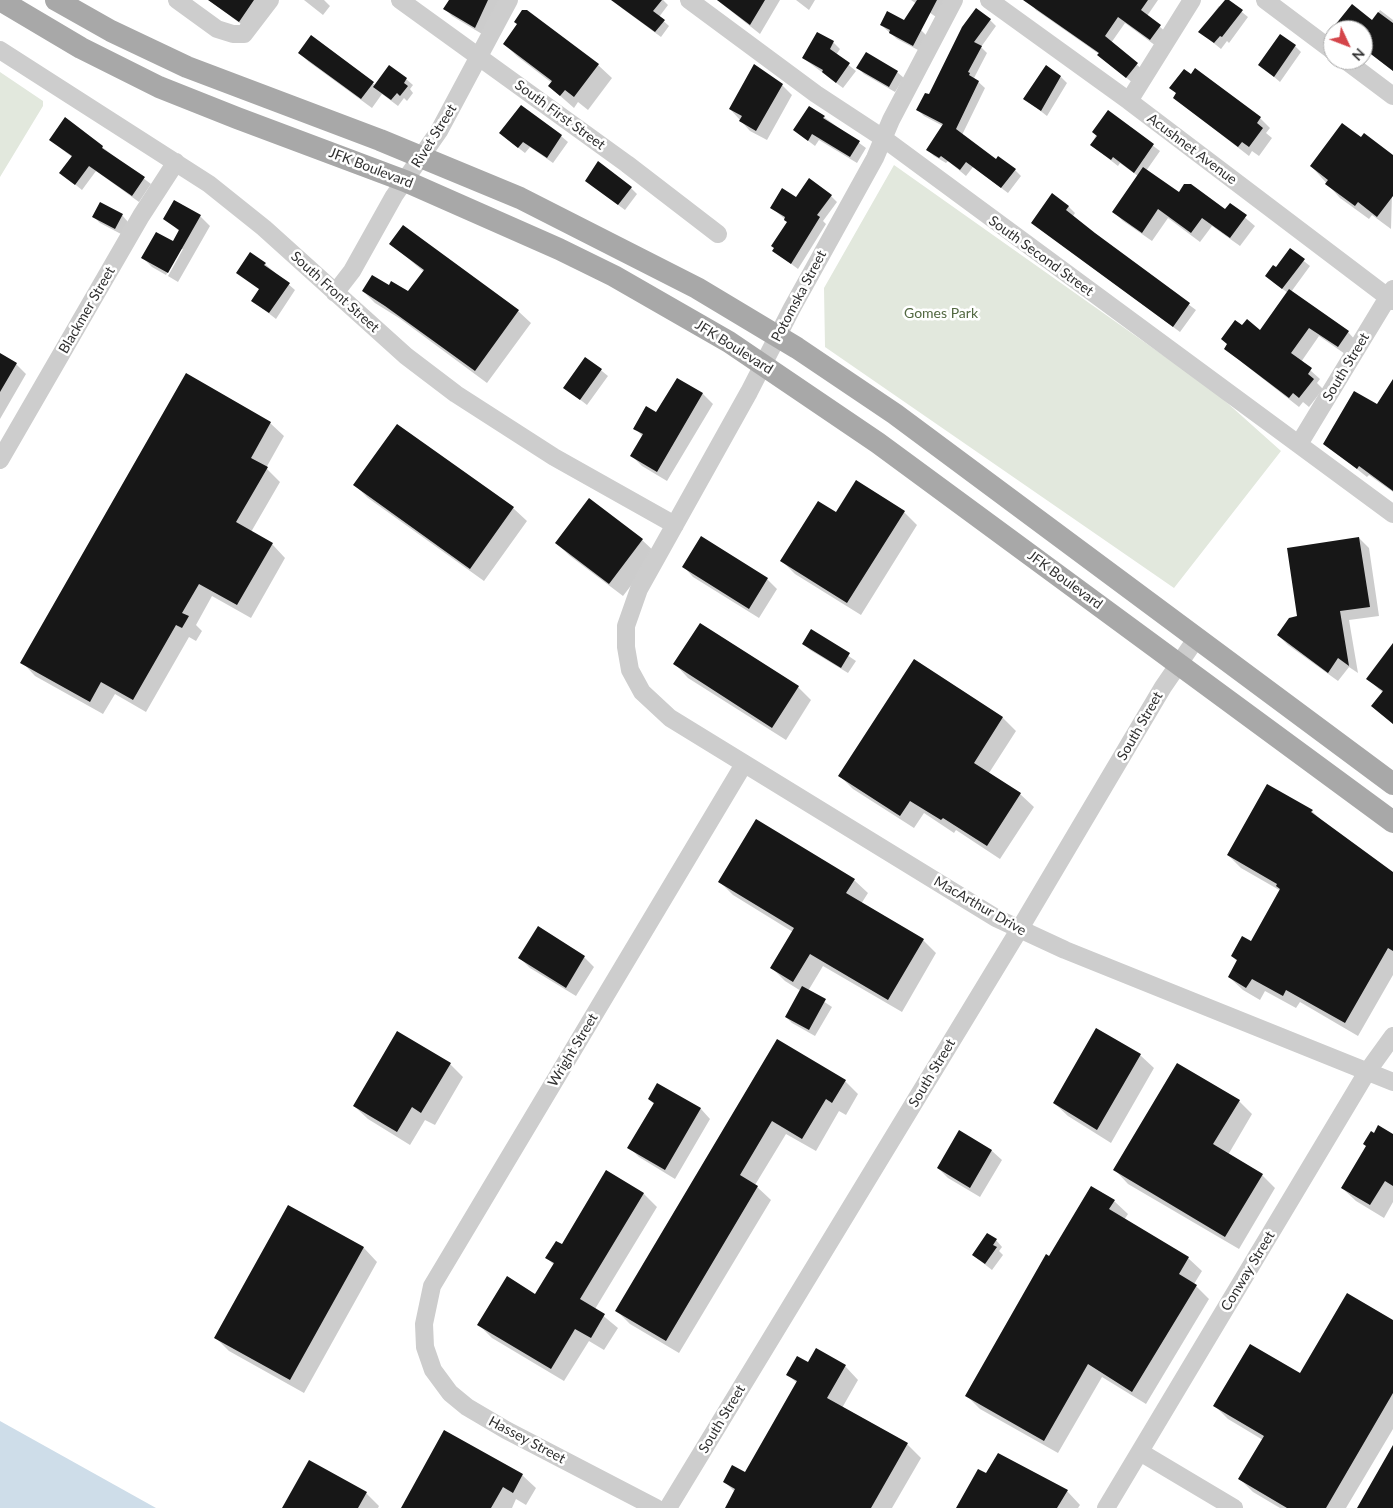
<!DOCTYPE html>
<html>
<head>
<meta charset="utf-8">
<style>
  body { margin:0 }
  #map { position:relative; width:1393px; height:1508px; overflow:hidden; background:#fff; font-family:Lato,sans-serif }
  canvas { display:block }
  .north { position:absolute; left:1323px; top:20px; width:50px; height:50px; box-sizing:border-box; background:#fff; border:1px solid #acacac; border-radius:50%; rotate:133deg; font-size:14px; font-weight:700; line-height:20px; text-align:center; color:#303030 }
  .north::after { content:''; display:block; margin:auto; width:18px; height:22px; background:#d4454a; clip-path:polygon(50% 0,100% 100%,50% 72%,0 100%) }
</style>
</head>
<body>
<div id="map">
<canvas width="1393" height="1508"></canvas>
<div class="north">N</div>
</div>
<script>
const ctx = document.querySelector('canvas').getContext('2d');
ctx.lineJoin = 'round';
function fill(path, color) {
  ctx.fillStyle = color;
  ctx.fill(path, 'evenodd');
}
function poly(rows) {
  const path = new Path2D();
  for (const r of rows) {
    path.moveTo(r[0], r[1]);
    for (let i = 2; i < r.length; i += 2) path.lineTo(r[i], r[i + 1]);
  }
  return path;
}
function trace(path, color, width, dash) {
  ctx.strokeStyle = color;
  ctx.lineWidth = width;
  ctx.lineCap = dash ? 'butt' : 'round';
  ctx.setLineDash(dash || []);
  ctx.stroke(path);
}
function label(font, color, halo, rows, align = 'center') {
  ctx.font = font + ' Lato,sans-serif';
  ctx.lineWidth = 5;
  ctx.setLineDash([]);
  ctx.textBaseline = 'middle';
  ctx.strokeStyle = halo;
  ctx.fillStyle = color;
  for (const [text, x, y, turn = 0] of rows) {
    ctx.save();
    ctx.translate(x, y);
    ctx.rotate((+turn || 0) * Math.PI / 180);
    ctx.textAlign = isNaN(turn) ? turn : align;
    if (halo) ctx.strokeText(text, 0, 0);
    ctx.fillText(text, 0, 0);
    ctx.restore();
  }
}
fill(poly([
  [0,72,43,101,43,106,0,177],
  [894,165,1215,392,1281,451,1174,588,825,347,824,288]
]), '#e2e8dd');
fill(poly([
  [0,1421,156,1508,0,1508]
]), '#cedde9');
fill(poly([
  [209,0,266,0,249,30],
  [304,0,324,0,330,6,323,15],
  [450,0,500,0,482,34,452,16,445,9],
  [620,0,663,0,668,5,659,17,669,26,661,37,623,9,617,4],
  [717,0,780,0,760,34],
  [796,0,815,0,809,10],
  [911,0,956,0,942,21],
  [1032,0,1158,0,1147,16,1166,32,1156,46,1125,23,1111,43,1143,70,1133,83,1105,61,1099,54,1036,10,1030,3],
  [1227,0,1248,17,1229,43,1227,41,1221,49,1200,32,1219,6,1221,7],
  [1380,10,1393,20,1393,71,1363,48,1363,30,1341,30,1372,22],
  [990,20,996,26,981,47,987,53,974,78,985,88,962,135,996,161,1015,170,1021,176,1008,193,973,167,966,176,948,161,946,163,934,156,928,150,943,126,924,116,918,110],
  [881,25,921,30,927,36,920,51,897,39],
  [833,42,840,49,836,55,856,71,843,88,803,58],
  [504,44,598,65,612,78,588,110,578,102,574,108,549,86,552,83,518,57],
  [1295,46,1301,52,1280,82,1260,65],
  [299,53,376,85,406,79,413,85,410,89,413,93,407,101,404,98,398,106,382,94,372,108,309,62],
  [858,68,897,72,904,78,895,92,864,74],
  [1061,77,1067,83,1047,116,1025,99],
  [782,85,792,95,767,140,750,131,730,109],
  [1174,98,1260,118,1270,128,1266,133,1272,138,1259,156,1252,151,1249,156],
  [1108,112,1160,151,1146,171,1179,194,1226,211,1230,205,1255,226,1240,246,1212,226,1200,242,1168,218,1152,241,1123,221,1114,212,1138,176,1120,163,1118,166,1091,145],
  [824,117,866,148,857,163,819,140,815,146,794,130],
  [561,136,568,142,553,163,530,147,525,153,507,139],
  [1361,139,1393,157,1391,229,1372,215,1369,219,1340,198,1311,166],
  [50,140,102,147,151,184,139,202,96,171,82,190,61,173,72,157],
  [586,181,631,188,637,194,625,210],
  [1052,195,1069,207,1075,213,1073,216,1094,234,1196,310,1180,332,1032,223],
  [831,196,837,202,823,221,826,224,798,269,774,251,788,222,771,207],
  [174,202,200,216,210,226,178,282,168,276,183,249,181,249,166,275,152,267,142,257,173,243,180,232,165,218],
  [122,215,128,222,121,234,100,223,94,217],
  [403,227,518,311,531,323,487,383,399,318,375,303,363,291,389,287,408,293,424,272,390,243],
  [1290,250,1310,266,1291,292,1348,332,1357,342,1348,356,1319,336,1301,362,1320,379,1317,383,1323,389,1309,407,1303,402,1299,407,1225,349,1242,327,1260,331,1288,293,1273,282,1276,269],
  [265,264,295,290,276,319,253,301,260,290,238,273],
  [0,354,16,364,26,374,0,419],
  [586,358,608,376,587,405,565,388],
  [677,379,703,394,713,404,667,481,642,466,632,456,643,437,635,428,657,414],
  [1393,392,1393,492,1369,475,1367,477,1324,443,1377,406],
  [270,423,284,436,266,468,280,482,251,532,272,544,285,558,251,618,212,596,196,625,202,631,196,641,189,637,146,712,115,694,103,714,35,676,22,662],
  [397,425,513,508,527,521,484,581,368,498,355,485],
  [904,512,917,525,861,615,795,574,781,560,836,514],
  [1359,538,1369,548,1379,616,1349,620,1358,673,1349,667,1338,681,1288,645,1278,635,1299,617],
  [642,540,656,553,623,596,570,556,556,543],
  [684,567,767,579,777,589,759,618,693,577],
  [811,631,856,661,848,673,810,650,804,644],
  [1393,646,1393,724,1373,706,1383,693,1368,679],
  [914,661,1003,718,1016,731,989,773,1020,794,1034,807,1000,859,956,830,954,833,924,813,914,828,853,789,840,776],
  [675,664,798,687,811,700,786,740,688,678],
  [1268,786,1312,811,1325,824,1393,874,1393,975,1358,1036,1300,1002,1296,1008,1265,991,1260,1000,1243,990,1229,977,1238,962,1232,956,1251,943,1281,891,1241,868,1228,855],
  [854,880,868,893,861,904,923,940,936,953,902,1012,823,966,808,991,832,1007,815,1036,792,1023,786,1017,801,991,785,981,772,968,793,932,733,895,720,882],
  [584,957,594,967,576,996,530,968,520,958],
  [777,1041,845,1081,858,1094,846,1115,839,1111,816,1151,786,1134,755,1185,771,1200,679,1353,630,1324,617,1311],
  [1140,1055,1154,1068,1111,1143,1068,1116,1054,1103],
  [450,1064,463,1077,435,1125,425,1120,410,1145,368,1119,354,1106],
  [658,1084,701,1109,710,1119,675,1179,639,1157,629,1147,654,1104,649,1099],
  [1239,1101,1252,1114,1228,1155,1262,1175,1275,1188,1239,1249,1128,1184,1115,1170],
  [960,1132,992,1151,1002,1160,980,1197,948,1178,938,1168],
  [1393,1135,1393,1202,1384,1218,1356,1201,1342,1188],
  [607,1171,644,1194,657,1207,595,1309,618,1328,604,1350,589,1341,564,1381,492,1338,479,1325,536,1295,554,1265,547,1258,562,1246],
  [1092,1188,1114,1201,1128,1214,1124,1220,1188,1258,1202,1271,1194,1284,1209,1299,1146,1404,1102,1377,1058,1453,980,1409,967,1396],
  [288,1207,364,1248,377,1262,304,1393,229,1351,216,1338],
  [996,1240,1002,1247,999,1251,1003,1255,992,1270,973,1255],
  [1393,1322,1393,1429,1346,1508,1280,1508,1253,1492,1240,1479,1263,1440,1228,1419,1215,1406,1300,1375],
  [808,1363,845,1366,858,1380,842,1408,907,1444,921,1458,892,1508,730,1508,735,1492,725,1482,745,1474,797,1383,788,1375],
  [522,1475,536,1488,526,1505,516,1499,512,1508,402,1508],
  [986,1475,1067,1491,1080,1505,1078,1508,958,1508],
  [366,1493,379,1506,378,1508,284,1508]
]), '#0003');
fill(poly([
  [208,0,254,0,239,22],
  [449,0,488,0,475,28,443,9],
  [611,0,662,0,653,11,665,20,655,32],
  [717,0,765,0,750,25],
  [917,0,937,0,913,46,889,33,890,30,880,25,887,11,904,20],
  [1023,0,1148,0,1141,10,1161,25,1150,40,1118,17,1105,36,1138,63,1126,78,1097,55,1099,53],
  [1225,0,1229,0,1243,10,1222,37,1220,36,1214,43,1198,32],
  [1352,4,1372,20,1378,12,1393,23,1393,71,1363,48,1363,30,1331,30],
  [976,8,991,19,974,42,982,46,968,72,970,73,969,75,979,81,956,129,996,159,998,156,1016,169,1001,188,966,162,960,170,941,156,939,158,926,150,943,124,916,110,925,93,929,94,962,27],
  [522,10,527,10,599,64,574,97,565,90,560,96,548,86,552,81,503,44,517,24,514,22],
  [817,32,834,41,830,49,850,63,836,83,822,72,823,70,802,58],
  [1280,34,1296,45,1274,77,1258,65],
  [311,35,374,82,361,99,298,53],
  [866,52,898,71,889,87,856,68],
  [754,64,783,84,756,131,739,121,742,116,729,109],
  [389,65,407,78,404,83,408,86,400,96,397,93,391,100,373,87],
  [1046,65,1061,76,1041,111,1023,99],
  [1195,68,1261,117,1257,123,1263,128,1249,147,1242,142,1238,147,1173,98,1176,93,1169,88,1184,69,1191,74],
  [521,105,562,135,547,158,523,142,518,148,499,133],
  [809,106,825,116,823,118,860,141,850,157,812,134,808,141,793,130],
  [1108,110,1154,144,1134,173,1113,157,1111,160,1090,145,1097,136,1092,132],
  [65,117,103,146,102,148,145,177,132,196,89,166,75,185,59,173,72,156,49,140],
  [1342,123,1361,137,1364,133,1393,155,1393,196,1377,217,1358,202,1355,206,1325,184,1328,180,1310,166],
  [598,161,632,187,618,205,585,181],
  [1143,167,1179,192,1184,184,1191,184,1225,209,1230,203,1247,215,1230,238,1202,218,1191,233,1158,209,1142,233,1112,212],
  [809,178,832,195,817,215,820,217,791,264,772,251,774,248,771,246,787,222,784,220,785,217,770,208,782,188,796,197],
  [1052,193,1069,206,1066,210,1095,233,1190,303,1173,327,1031,223],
  [174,200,201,215,168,273,141,258,156,232,173,241,179,230,163,219],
  [100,202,123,214,115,229,92,217],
  [403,225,519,310,475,371,385,306,362,291,372,275,389,285,391,281,408,291,424,270,389,244],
  [1290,248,1305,259,1282,289,1265,276,1273,265,1276,267],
  [250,252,266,263,264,265,290,283,269,313,251,301,259,289,236,273],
  [1289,289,1349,331,1338,347,1309,328,1291,353,1312,368,1308,374,1314,379,1299,398,1293,393,1289,398,1239,360,1224,349,1227,344,1221,339,1235,320,1242,325,1247,319,1260,330],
  [0,353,17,363,0,392],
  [585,357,602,369,580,400,563,388],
  [186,373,271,422,251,458,268,467,236,522,273,543,237,605,199,584,182,613,189,616,182,628,176,625,133,700,101,682,90,702,20,663],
  [677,378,703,393,657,472,630,456,643,434,633,429,646,406,656,412],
  [1393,379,1393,491,1359,466,1357,469,1323,444,1354,391,1377,404],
  [397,424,514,507,470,569,353,485],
  [856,480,905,511,847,603,780,561,818,501,836,512],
  [589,498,643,539,609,584,555,543],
  [701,536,768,578,749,609,682,567],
  [1359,537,1370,607,1340,611,1349,666,1338,658,1328,673,1277,635,1289,618,1297,616,1287,548],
  [700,623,799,686,772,728,673,664],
  [811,629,850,653,841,668,802,644],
  [1393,643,1393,724,1371,706,1383,691,1366,679],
  [914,659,1003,717,974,763,1021,793,987,846,943,818,941,820,910,801,900,816,838,776],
  [1267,784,1313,810,1311,812,1393,872,1393,951,1388,948,1345,1023,1286,990,1283,996,1252,979,1246,988,1228,977,1237,960,1231,956,1242,936,1251,941,1280,889,1276,886,1277,884,1227,855],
  [756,819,855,879,846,893,924,939,888,1000,810,954,793,982,770,968,794,928,718,882],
  [538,926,585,956,566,988,518,958],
  [802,986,826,999,809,1030,785,1017],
  [1096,1028,1141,1054,1097,1130,1053,1103],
  [397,1031,451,1063,421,1113,412,1107,397,1132,353,1106],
  [777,1039,846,1080,832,1103,826,1099,802,1139,772,1121,740,1175,758,1186,666,1341,615,1311],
  [1177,1063,1240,1100,1213,1144,1263,1174,1225,1237,1113,1170],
  [657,1083,701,1108,665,1170,627,1148,654,1103,648,1099],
  [1378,1125,1393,1134,1393,1186,1385,1181,1370,1205,1341,1188,1366,1146,1363,1144,1371,1131,1374,1133],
  [959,1130,992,1150,970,1188,937,1168],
  [606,1170,644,1193,580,1299,605,1314,591,1338,575,1329,551,1369,477,1325,507,1276,535,1294,554,1263,545,1258,556,1241,562,1244],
  [1091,1186,1115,1200,1109,1209,1189,1257,1179,1274,1197,1285,1132,1392,1088,1364,1044,1441,965,1396,1046,1254,1049,1256],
  [288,1205,364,1247,290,1380,214,1338],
  [987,1233,997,1239,993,1245,997,1247,985,1264,972,1255],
  [1347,1293,1393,1320,1393,1393,1326,1508,1287,1508,1238,1479,1264,1436,1213,1406,1250,1344,1300,1373],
  [816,1348,846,1365,827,1398,908,1443,871,1508,725,1508,735,1489,723,1482,732,1465,745,1472,797,1381,786,1375,797,1356,808,1362],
  [444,1430,523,1474,513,1493,503,1487,491,1508,401,1508],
  [1393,1445,1393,1508,1357,1508],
  [998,1453,1068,1490,1057,1508,956,1508,978,1469,986,1473],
  [309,1460,367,1492,358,1508,282,1508]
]), '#171717');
trace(poly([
  [177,0,217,29,233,34,244,34,270,0],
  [400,0,627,164,718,234],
  [689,0,816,94,883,138,1393,514],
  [954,0,891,120,875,158,792,308,749,392,639,589,626,626,626,647,630,670,642,692,670,718,996,918,1065,950,1393,1082],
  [989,0,1129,101,1393,301],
  [1265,0,1333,51],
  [0,50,209,184,264,228,406,356,456,394,554,457,675,525],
  [1345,60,1393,96],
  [1129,101,1192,0],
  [335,293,352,271,394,196,439,131,509,0],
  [1299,444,1393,289],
  [0,460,141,216,176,162],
  [1140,1452,1234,1508],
  [656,1508,506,1430,467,1407,450,1393,433,1370,425,1347,424,1324,432,1286,744,764],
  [668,1508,1019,930,1163,687,1196,639],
  [1106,1508,1367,1072,1393,1036]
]), '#cdcdcd', 18);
trace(poly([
  [0,0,81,48,159,87,237,118,405,181,559,249,614,276,729,342,878,443,1393,822],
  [56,0,111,31,187,67,380,140,520,198,697,288,797,348,895,414,1393,784]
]), '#a8a8a8', 22);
label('14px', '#303030', '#fff', [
  ["South First Street",560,115,36],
  ["Rivet Street",434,136,-58],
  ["Acushnet Avenue",1192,149,37],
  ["JFK Boulevard",371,168,21],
  ["South Second Street",1041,256,36],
  ["South Front Street",335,292,42],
  ["Potomska Street",799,296,-62],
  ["Blackmer Street",87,310,-60],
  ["JFK Boulevard",734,347,32],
  ["South Street",1346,367,-59],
  ["JFK Boulevard",1065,580,36],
  ["South Street",1140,726,-60],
  ["MacArthur Drive",980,906,30],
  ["Wright Street",573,1050,-59],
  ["South Street",932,1073,-59],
  ["Conway Street",1248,1271,-59],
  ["South Street",722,1419,-59],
  ["Hassey Street",527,1440,28]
]);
label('14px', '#526841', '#fff', [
  ["Gomes Park",941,313]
]);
</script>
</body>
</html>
